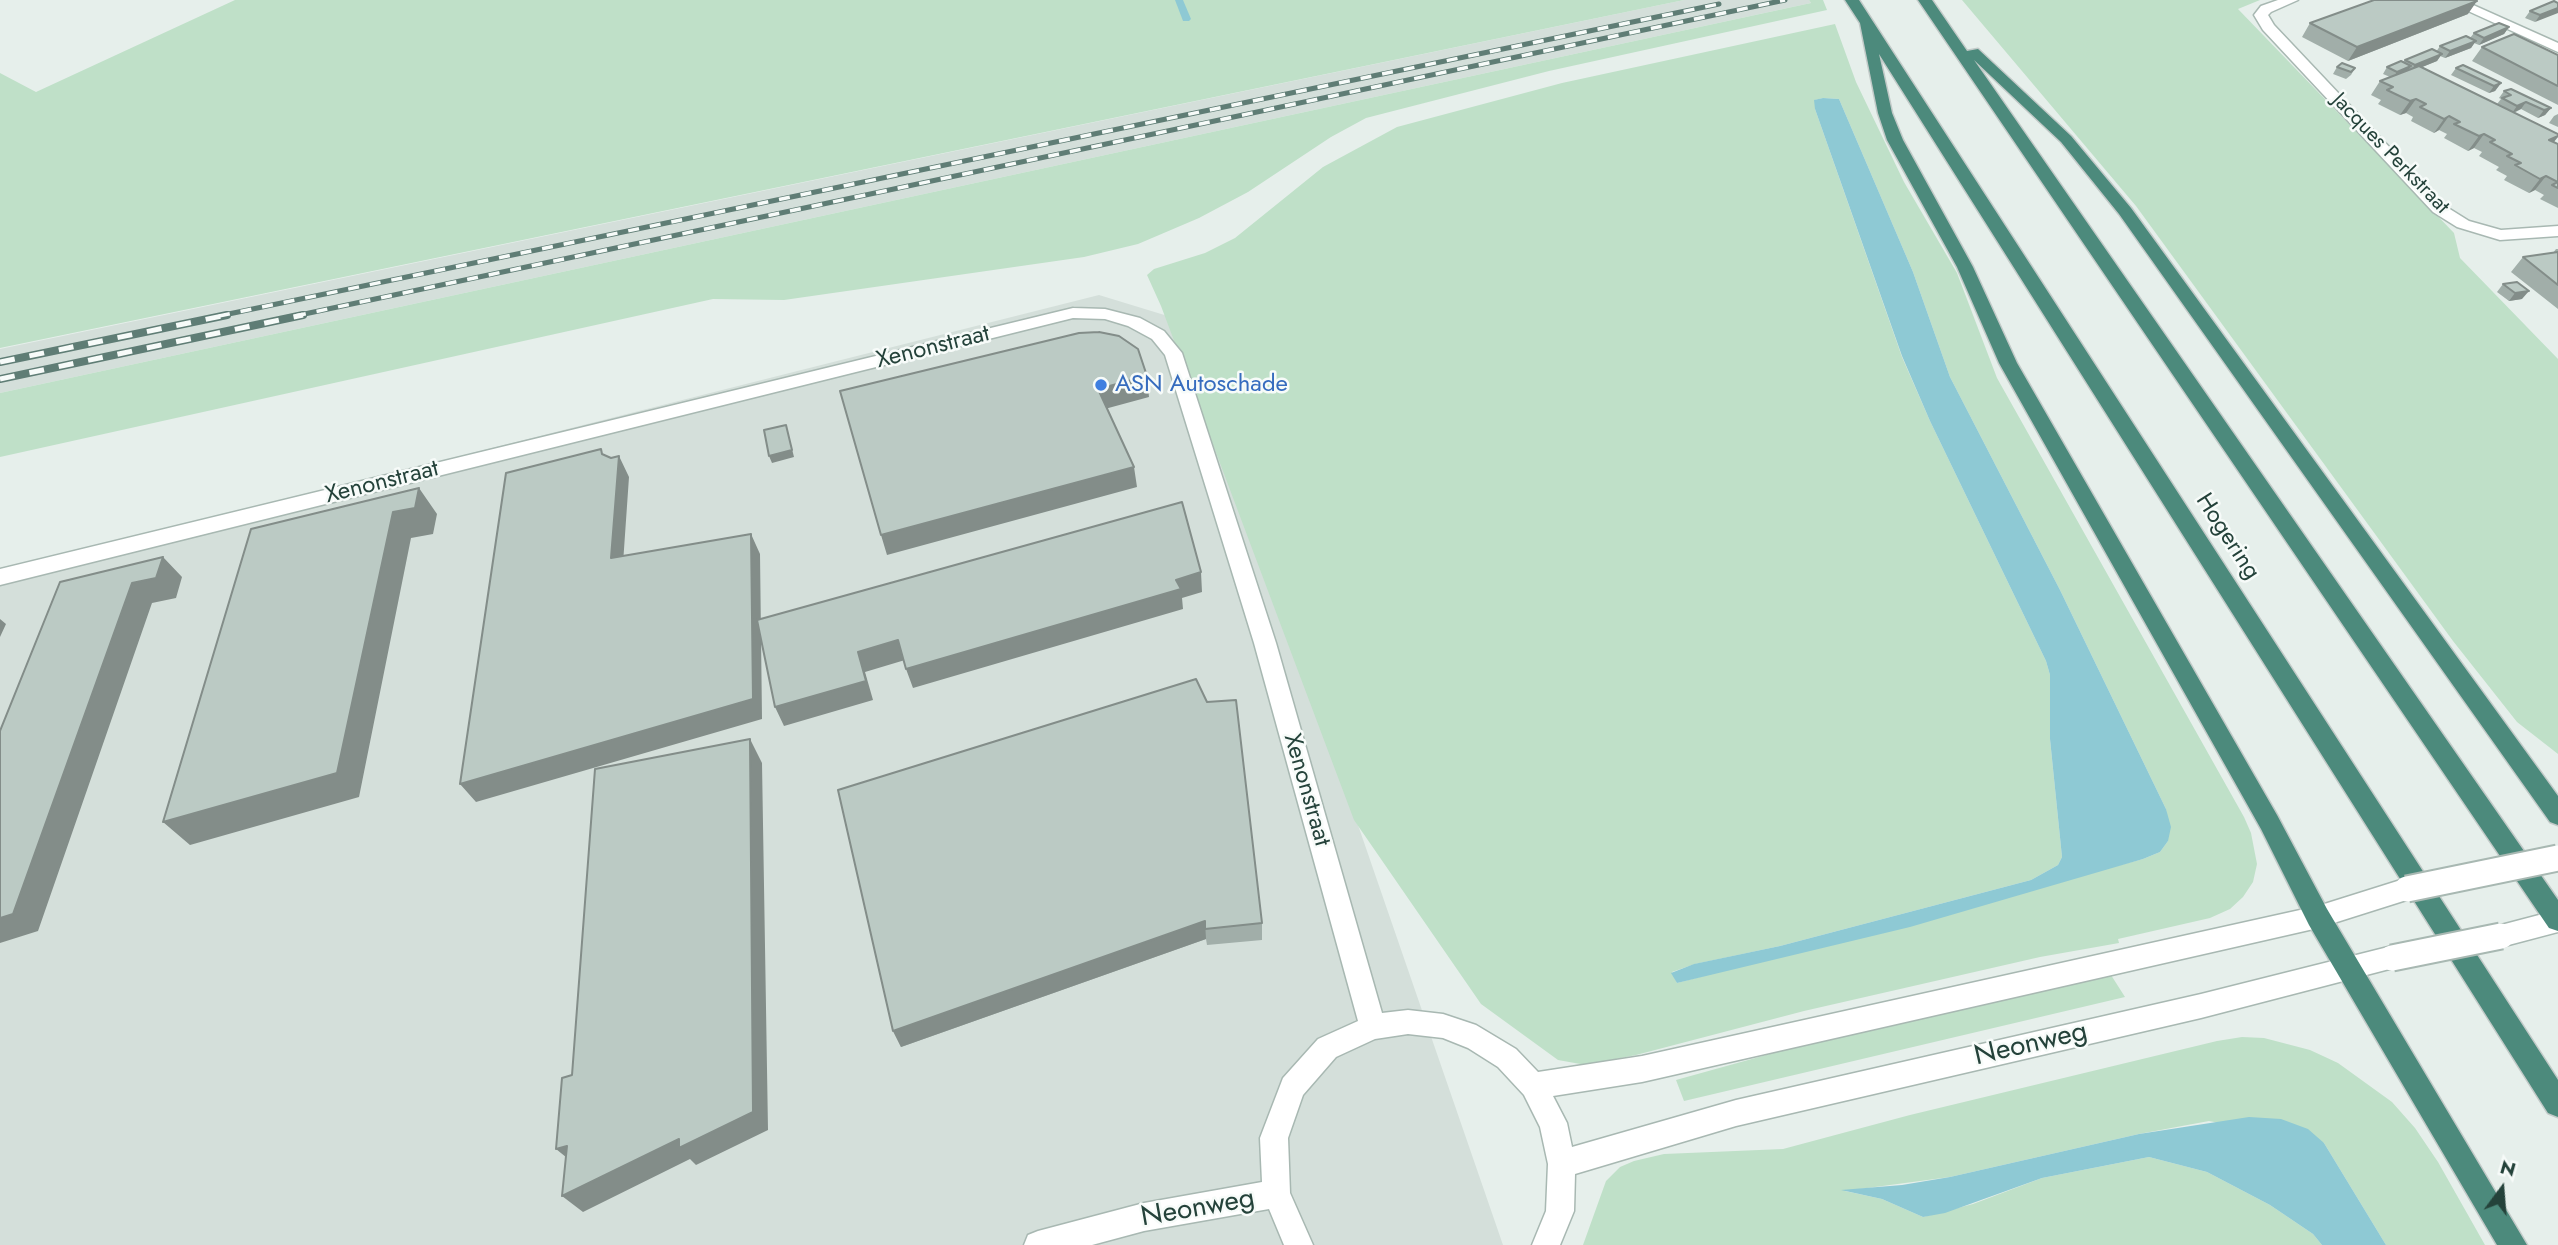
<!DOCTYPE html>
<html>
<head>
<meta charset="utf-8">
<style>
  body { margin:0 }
  #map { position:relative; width:2558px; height:1245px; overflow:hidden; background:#e6efeb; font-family:Jost,sans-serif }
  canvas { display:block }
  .north { position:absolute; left:2467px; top:1154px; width:70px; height:70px; -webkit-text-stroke:5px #f7fbf9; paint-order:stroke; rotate:16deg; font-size:19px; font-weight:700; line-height:28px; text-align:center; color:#24423a }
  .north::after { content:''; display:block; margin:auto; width:24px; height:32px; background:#24423a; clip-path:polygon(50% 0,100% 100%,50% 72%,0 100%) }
</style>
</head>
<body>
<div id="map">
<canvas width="2558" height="1245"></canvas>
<div class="north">N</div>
</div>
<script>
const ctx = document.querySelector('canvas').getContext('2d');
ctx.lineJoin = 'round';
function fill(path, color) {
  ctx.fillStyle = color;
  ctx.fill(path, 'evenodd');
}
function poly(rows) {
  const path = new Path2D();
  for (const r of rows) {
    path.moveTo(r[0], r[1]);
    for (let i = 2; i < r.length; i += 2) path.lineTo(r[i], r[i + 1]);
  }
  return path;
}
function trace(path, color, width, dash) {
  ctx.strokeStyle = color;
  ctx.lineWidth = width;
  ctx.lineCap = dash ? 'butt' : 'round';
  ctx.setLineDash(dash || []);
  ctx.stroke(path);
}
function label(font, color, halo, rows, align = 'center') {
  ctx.font = font + ' Jost,sans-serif';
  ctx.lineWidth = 5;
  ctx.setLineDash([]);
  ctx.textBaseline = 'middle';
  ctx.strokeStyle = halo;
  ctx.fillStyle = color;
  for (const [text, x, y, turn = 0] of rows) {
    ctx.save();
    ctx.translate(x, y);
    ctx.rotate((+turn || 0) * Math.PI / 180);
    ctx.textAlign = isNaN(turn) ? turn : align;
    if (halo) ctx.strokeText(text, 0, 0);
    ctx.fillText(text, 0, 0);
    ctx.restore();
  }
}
fill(poly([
  [1684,0,1809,0,1811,3,0,393,0,349],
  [1099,295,1184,321,1503,1245,0,1245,0,572]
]), '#d4dfda');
fill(poly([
  [235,0,1684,0,0,348,0,73,36,92],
  [1809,0,1823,0,1827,10,1549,71,1366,118,1331,137,1248,192,1199,218,1138,244,1084,257,784,300,713,299,0,457,0,393,1811,3],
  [1962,0,2260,0,2238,9,2454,233,2460,258,2558,359,2558,754,2517,722,2453,641,2136,206],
  [1835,24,1856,82,1904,182,1957,273,1997,378,2244,817,2251,833,2257,864,2253,882,2243,897,2230,909,2210,918,2118,939,2119,943,2040,957,1804,1011,1636,1055,1586,1065,1558,1060,1481,1004,1354,820,1161,306,1147,275,1154,269,1205,253,1235,238,1323,167,1397,127,1562,83],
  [1823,98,1839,99,1913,272,1950,377,2060,590,2166,809,2168,841,2160,852,2143,859,1677,983,1672,972,1695,964,1780,946,2031,880,2058,865,2062,857,2050,739,2050,675,2046,661,1930,421,1902,357,1815,109,1815,100],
  [2111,975,2125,997,1684,1101,1676,1080,1795,1047],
  [2242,1037,2264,1038,2310,1050,2338,1063,2392,1102,2415,1128,2438,1162,2485,1245,2386,1245,2324,1143,2209,1121,2139,1134,1950,1177,1845,1191,1882,1199,1923,1217,1973,1204,2042,1178,2149,1157,2207,1172,2270,1205,2313,1234,2322,1245,1583,1245,1606,1181,1620,1167,1634,1161,1664,1154,1783,1149,1910,1115,2217,1041]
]), '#bfe0c8');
fill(poly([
  [1823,98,1839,99,1913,272,1950,377,2060,590,2166,809,2171,827,2168,841,2160,852,2143,859,1910,927,1677,983,1671,973,1694,964,1780,946,2031,880,2058,865,2062,857,2050,739,2050,675,2046,661,1930,421,1902,356,1815,109,1814,100],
  [2249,1117,2281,1119,2308,1129,2324,1143,2386,1245,2322,1245,2313,1234,2270,1205,2207,1172,2149,1157,2042,1178,1945,1213,1923,1217,1882,1199,1841,1190,1902,1185,1950,1177,2139,1134]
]), '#8ec9d4');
fill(poly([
  [1175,0,1183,0,1191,19,1189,21,1183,21,1175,0]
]), '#8ec9d4');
const minor = poly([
  [2278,0,2298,0,2271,12,2268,15,2274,25,2445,206,2469,221,2501,230,2558,226,2558,236,2500,240,2457,227,2433,212,2263,30,2254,15,2261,6,2278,0],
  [2444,0,2462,0,2558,43,2558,52,2444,0],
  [1073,308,1105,309,1140,318,1164,331,1182,353,1276,643,1382,1013,1408,1010,1443,1014,1476,1025,1516,1049,1538,1072,1642,1056,2318,906,2407,878,2416,881,2419,889,2416,897,2318,928,1642,1082,1553,1096,1567,1123,1572,1147,1736,1100,2201,994,2392,946,2401,950,2405,958,2401,966,2201,1018,1736,1126,1575,1174,1574,1211,1560,1245,1532,1245,1546,1211,1548,1164,1540,1127,1524,1095,1498,1067,1468,1048,1443,1038,1408,1034,1375,1039,1336,1057,1303,1095,1288,1138,1290,1193,1313,1245,1284,1245,1269,1209,1144,1231,1092,1245,1024,1245,1028,1235,1038,1231,1144,1203,1262,1182,1260,1138,1283,1078,1318,1039,1358,1021,1254,643,1165,355,1152,339,1128,326,1105,319,1073,318,0,585,0,569,1073,308],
  [2558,910,2558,932,2501,947,2492,944,2489,936,2492,928,2501,925,2558,910]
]);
const trunk = poly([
  [1845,0,1859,0,2558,1080,2558,1117,2548,1113,1879,54,1892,113,1903,140,1973,267,2017,363,2277,815,2327,909,2527,1245,2497,1245,2309,925,2261,829,1999,363,1957,267,1887,140,1878,113,1860,23,1845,0],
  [1918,0,1932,0,1967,51,1978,49,2071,136,2131,208,2558,796,2558,825,2550,822,2119,214,2061,142,1974,60,2558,900,2558,931,2549,928,1918,0]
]);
trace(minor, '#a8b8b2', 3);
trace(trunk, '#c2cac8', 3);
fill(minor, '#fff');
fill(trunk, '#4c8a7c');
const railFar1 = poly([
  [219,316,1719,4],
  [295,316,1785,0]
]);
const rail = poly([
  [0,362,227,315],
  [0,379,303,315]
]);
trace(railFar1, '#5f7d75', 5);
trace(rail, '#5f7d75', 8);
trace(railFar1, '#f7fbf9', 3.5, [11]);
trace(rail, '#f7fbf9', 5, [15]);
const minorBridge = poly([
  [2407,889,2558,858],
  [2392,958,2501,936]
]);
trace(minorBridge, '#a8b8b2', 29, []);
trace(minorBridge, '#fff', 25);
fill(poly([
  [2554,1,2535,22,2525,18,2530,11],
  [2468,14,2348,61,2302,37,2310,23],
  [2509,27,2504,34,2479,45,2474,43,2471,48,2445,58,2440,56,2437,61,2422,67,2497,104,2501,99,2499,98,2504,91,2551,108,2545,115,2538,118,2521,109,2514,113,2558,144,2558,208,2540,199,2544,195,2535,190,2529,193,2504,180,2507,176,2496,170,2499,167,2479,156,2482,152,2474,148,2468,151,2444,138,2447,134,2439,130,2434,133,2411,121,2413,117,2406,113,2400,115,2378,104,2381,100,2371,95,2380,81,2390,77,2383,74,2387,67,2403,63,2405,60,2436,52,2440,46,2470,38,2474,33],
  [2482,47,2558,55,2558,105,2472,61],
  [2337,67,2355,68,2351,75,2346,79,2333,74],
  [2456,68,2501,83,2495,91,2489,93,2451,75],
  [2558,114,2558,127,2549,123,2554,116],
  [2556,249,2558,249,2558,309,2511,272,2523,257,2553,253],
  [2503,284,2522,299,2509,301,2497,292],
  [838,790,1262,923,1262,940,1207,945,1206,939,901,1047,893,1031]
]), '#a1aea9');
fill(poly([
  [2477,1,2468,14,2348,61,2357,47],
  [2558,8,2558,13,2535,22,2540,15],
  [2509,27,2504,34,2479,45,2484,38],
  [2476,41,2471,48,2445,58,2450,51],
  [2442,54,2437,61,2410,72,2415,65],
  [2411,66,2406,74,2392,79,2397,72],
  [2501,83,2495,91,2489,93,2494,86],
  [2416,99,2406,113,2400,115,2410,101],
  [2526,102,2521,109,2512,113,2517,106],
  [2551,108,2545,115,2538,118,2544,110],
  [2449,116,2439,130,2434,133,2444,119],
  [2484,134,2474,148,2468,151,2479,136],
  [2558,136,2558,137,2548,149,2549,140],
  [2546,176,2535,190,2529,193,2540,179],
  [2529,291,2522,299,2509,301,2515,293],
  [1147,376,1149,397,1101,410,1098,389],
  [786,425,794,457,772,463,769,456],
  [619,456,629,477,622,578,611,558],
  [1134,467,1137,487,887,555,881,535],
  [419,488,437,514,433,534,411,538,359,797,190,845,163,822,393,512],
  [751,534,760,554,762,719,476,802,460,784],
  [163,557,182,577,176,598,152,603,38,931,0,943,0,918,132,583],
  [1201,572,1202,592,1182,598,1183,609,913,688,906,669],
  [0,619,6,624,0,637],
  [898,640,905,660,865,672,873,700,784,726,775,707,858,652],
  [750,739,762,763,768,1130,696,1165,690,1159,583,1212,562,1196],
  [1205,921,1206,939,901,1047,893,1031],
  [567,1146,577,1166,556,1149]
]), '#838d89');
const building = poly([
  [2374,0,2476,0,2477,1,2357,47,2310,23,2374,0],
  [2554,1,2558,3,2558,8,2540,15,2530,11,2554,1],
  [2499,23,2509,27,2484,38,2474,33,2499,23],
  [2514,34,2558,55,2558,86,2482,47,2514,34],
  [2466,36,2476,41,2450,51,2440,46,2466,36],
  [2432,49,2442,54,2415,65,2405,60,2432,49],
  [2401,61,2411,66,2397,72,2387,67,2401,61],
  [2342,63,2355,68,2351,72,2337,67,2342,63],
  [2463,65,2501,83,2494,86,2456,68,2463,65],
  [2419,66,2558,134,2558,136,2549,140,2558,144,2558,188,2552,185,2558,182,2546,176,2540,179,2515,165,2521,163,2507,156,2512,154,2490,142,2495,140,2484,134,2479,136,2454,124,2460,122,2449,116,2444,119,2420,107,2426,104,2416,99,2410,101,2387,90,2393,87,2380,81,2419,66],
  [2511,89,2551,108,2544,110,2526,102,2517,106,2502,98,2511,95,2504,91,2511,89],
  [2558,252,2558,285,2523,257,2558,252],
  [2517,282,2529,291,2515,293,2503,284,2517,282],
  [1099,332,1119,336,1138,349,1147,376,1098,389,1134,467,881,535,840,391,1079,333,1099,332],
  [786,425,792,450,769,456,764,430,786,425],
  [601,449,602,454,611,458,619,456,611,558,751,534,753,699,460,784,506,473,601,449],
  [419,488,415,508,393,512,337,773,163,822,251,529,419,488],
  [1182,502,1201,572,1176,580,1181,589,906,669,898,640,858,652,866,681,775,707,757,620,1182,502],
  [163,557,156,578,132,583,13,914,0,918,0,731,60,582,163,557],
  [1196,679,1207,702,1236,700,1262,923,1205,929,1205,921,893,1031,838,790,1196,679],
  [750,739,753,1112,679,1148,679,1139,562,1196,567,1146,556,1149,562,1078,572,1075,595,769,750,739]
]);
fill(building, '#bbcac4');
trace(building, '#838d89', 2);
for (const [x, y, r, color] of [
  [1101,385,7,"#3f7fe0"]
]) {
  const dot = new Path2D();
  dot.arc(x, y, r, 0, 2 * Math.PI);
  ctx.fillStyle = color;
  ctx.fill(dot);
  trace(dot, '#f7fbf9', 2.5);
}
label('21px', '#24423a', '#f7fbf9', [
  ["Jacques Perkstraat",2390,154,46]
]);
label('24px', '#24423a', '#f7fbf9', [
  ["Xenonstraat",933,348,-14],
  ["Xenonstraat",382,483,-14],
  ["Hogering",2227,537,57],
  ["Xenonstraat",1306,790,74]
]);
label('24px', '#366cbe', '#f7fbf9', [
  ["ASN Autoschade",1115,385]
], 'left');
label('28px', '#24423a', '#f7fbf9', [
  ["Neonweg",2031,1045,-13],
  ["Neonweg",1198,1209,-10]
]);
</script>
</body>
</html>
